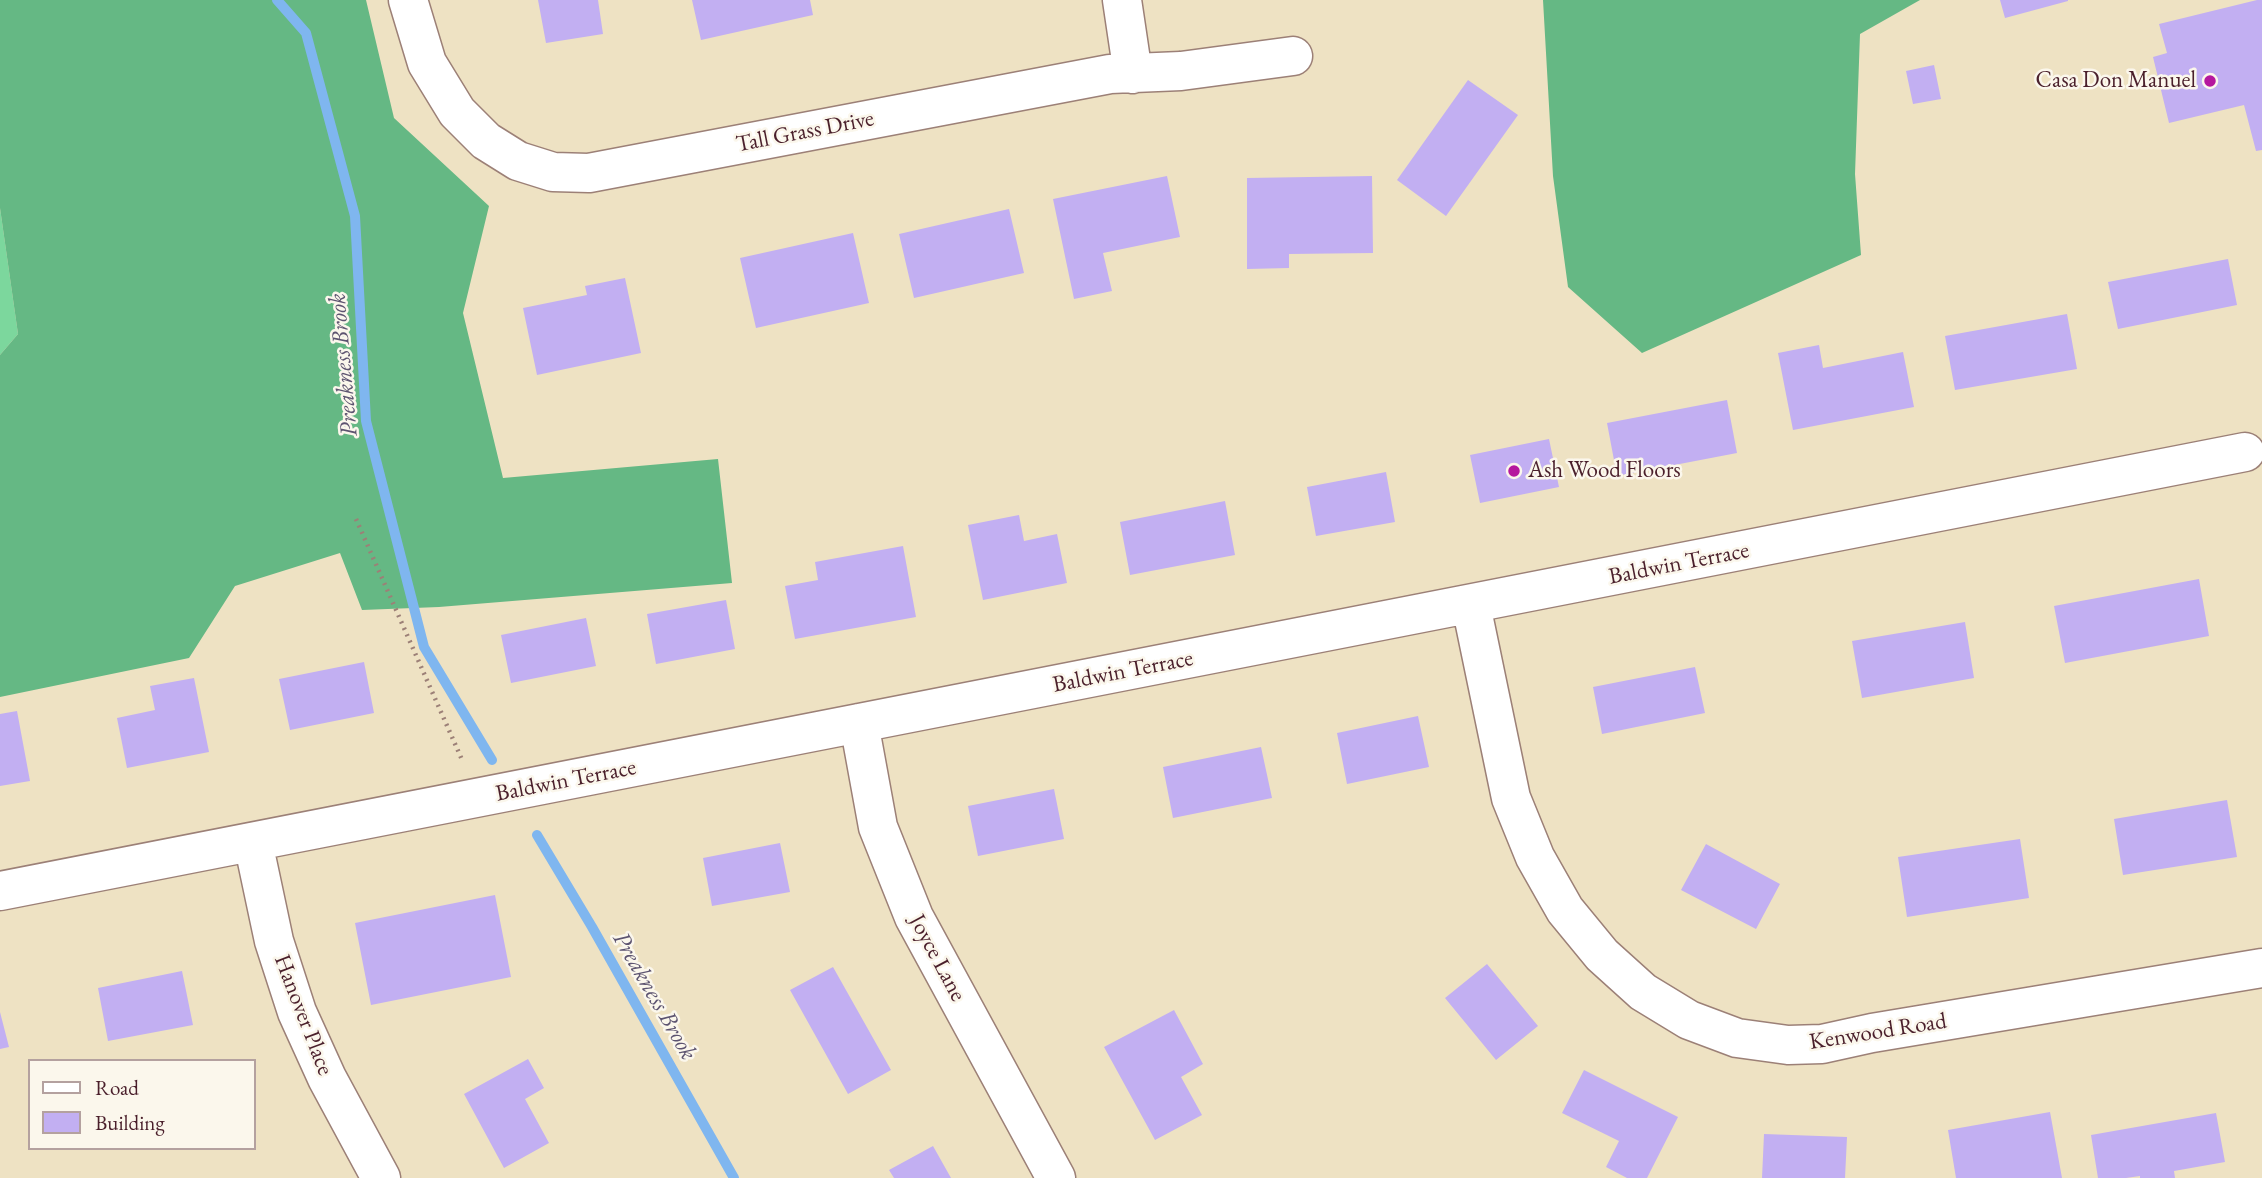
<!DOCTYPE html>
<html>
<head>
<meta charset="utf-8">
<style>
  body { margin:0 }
  #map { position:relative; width:2262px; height:1178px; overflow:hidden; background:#eee2c3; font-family:"EB Garamond",serif }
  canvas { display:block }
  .legend { position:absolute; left:28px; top:1059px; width:228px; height:91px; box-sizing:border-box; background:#fbf7ec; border:2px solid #b4a19f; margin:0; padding:9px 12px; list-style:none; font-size:21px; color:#4a1f2b }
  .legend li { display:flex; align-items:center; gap:14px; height:35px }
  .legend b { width:35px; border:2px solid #b4a19f }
</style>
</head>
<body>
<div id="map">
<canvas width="2262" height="1178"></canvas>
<ul class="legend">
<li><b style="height:9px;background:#fff"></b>Road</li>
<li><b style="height:19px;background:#c2aff2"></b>Building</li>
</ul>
</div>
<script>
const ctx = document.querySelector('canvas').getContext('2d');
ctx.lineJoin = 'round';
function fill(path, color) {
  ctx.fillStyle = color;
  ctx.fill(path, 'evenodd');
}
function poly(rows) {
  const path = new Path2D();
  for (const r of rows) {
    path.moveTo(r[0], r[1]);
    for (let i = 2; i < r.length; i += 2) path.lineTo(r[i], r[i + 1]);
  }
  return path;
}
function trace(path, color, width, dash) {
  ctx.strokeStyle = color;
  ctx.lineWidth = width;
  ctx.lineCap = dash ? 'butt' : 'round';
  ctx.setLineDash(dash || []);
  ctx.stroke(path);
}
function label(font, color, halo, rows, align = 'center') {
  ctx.font = font + ' "EB Garamond",serif';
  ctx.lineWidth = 5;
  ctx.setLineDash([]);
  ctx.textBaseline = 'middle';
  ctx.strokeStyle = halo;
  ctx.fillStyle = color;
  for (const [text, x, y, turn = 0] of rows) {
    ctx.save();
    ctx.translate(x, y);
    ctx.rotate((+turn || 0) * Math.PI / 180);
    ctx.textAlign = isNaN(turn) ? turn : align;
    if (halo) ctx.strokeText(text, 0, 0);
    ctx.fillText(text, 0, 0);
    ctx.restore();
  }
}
fill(poly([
  [0,208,18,334,0,355]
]), '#7cd79d');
fill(poly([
  [0,0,366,0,394,118,489,206,463,313,503,478,718,459,732,583,439,607,362,610,340,553,235,586,189,658,0,697,0,355,18,334,0,208],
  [1543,0,1920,0,1860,34,1855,174,1861,255,1642,353,1568,287,1553,176]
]), '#65b884');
trace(poly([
  [277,0,306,33,355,216,366,421,424,647,492,760],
  [537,835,592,927,734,1178]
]), '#7fb6ef', 10);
fill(poly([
  [538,0,598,0,603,34,546,43],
  [692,0,810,0,813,15,701,40],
  [2000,0,2068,0,2068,1,2005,18],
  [2257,0,2262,0,2262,150,2256,151,2244,105,2169,123,2153,57,2167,53,2159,24],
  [1934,65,1941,99,1913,104,1906,71],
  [1468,80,1518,115,1446,216,1397,180],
  [1167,176,1180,237,1103,253,1112,291,1074,299,1053,199],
  [1372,176,1373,253,1289,254,1289,268,1247,269,1247,178],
  [1009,209,1024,273,914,298,899,234],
  [853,233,869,303,756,328,740,258],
  [2228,259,2237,305,2118,329,2108,282],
  [625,278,641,353,537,375,523,308,587,295,585,286],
  [2067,314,2077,369,1955,390,1945,336],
  [1819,345,1823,368,1903,352,1914,407,1793,430,1778,353],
  [1727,400,1737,453,1617,476,1607,423],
  [1549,439,1559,487,1480,503,1470,455],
  [1386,472,1395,522,1316,536,1307,487],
  [1225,501,1235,555,1130,575,1120,522],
  [1019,515,1024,541,1057,534,1067,583,983,600,968,525],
  [903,546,916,617,795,639,785,586,818,580,815,562],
  [2199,579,2209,636,2065,663,2054,606],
  [726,600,735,649,656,664,647,614],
  [586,618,596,666,511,683,501,635],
  [1965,622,1974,678,1862,698,1852,641],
  [364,662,374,713,290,730,279,679],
  [1695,667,1705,713,1602,734,1593,687],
  [194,678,209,752,127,768,117,718,155,710,150,686],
  [17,711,30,781,0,786,0,714],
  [1418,716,1429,767,1347,784,1337,733],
  [1261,747,1272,798,1173,818,1163,767],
  [1054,789,1064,839,978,856,968,806],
  [2227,800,2237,857,2123,875,2114,819],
  [2020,839,2029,898,1907,917,1898,857],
  [780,843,790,892,712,906,703,858],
  [1706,844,1780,884,1756,929,1681,890],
  [495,895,511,977,371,1005,355,923],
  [1487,964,1538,1026,1496,1060,1445,998],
  [833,967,891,1070,848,1094,790,990],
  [182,971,193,1025,108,1041,98,988],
  [1174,1010,1203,1064,1181,1077,1202,1115,1155,1140,1104,1047],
  [0,1012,9,1047,0,1049],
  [528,1059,544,1088,525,1099,549,1143,504,1168,464,1094],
  [1584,1070,1678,1117,1647,1178,1627,1178,1606,1167,1619,1141,1562,1113],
  [2050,1112,2062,1178,1956,1178,1948,1130],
  [2216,1113,2225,1162,2174,1171,2175,1178,2140,1178,2140,1176,2126,1178,2098,1178,2091,1135],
  [1764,1134,1847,1137,1845,1178,1762,1178],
  [933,1146,951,1178,894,1178,889,1170]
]), '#c2aff2');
const minor = poly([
  [408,0,427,63,457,112,486,141,518,161,553,172,589,173,1110,74,1181,71,1293,56],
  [1122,0,1133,74],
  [1471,605,1511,798,1535,857,1565,910,1602,955,1643,992,1689,1020,1737,1038,1788,1045,1822,1044,1872,1033,2262,968],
  [859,723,878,827,914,917,1056,1178],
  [253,842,274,941,297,1012,327,1078,381,1178],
  [0,891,2245,452]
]);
trace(minor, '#9c8077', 41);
trace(poly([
  [356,519,463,762]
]), '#9c8077', 4.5, [2, 5]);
trace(minor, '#fff', 38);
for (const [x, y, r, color] of [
  [2210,81,7,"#b5179e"],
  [1514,471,7,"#b5179e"]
]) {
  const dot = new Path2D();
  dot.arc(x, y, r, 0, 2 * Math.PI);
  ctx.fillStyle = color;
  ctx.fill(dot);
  trace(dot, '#fbf7ec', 2.5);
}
label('23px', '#4a1f2b', '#fbf7ec', [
  ["Casa Don Manuel",2196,81],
  ["Ash Wood Floors",1528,471,"left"]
], 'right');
label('23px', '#4a1f2b', '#fbf7ec', [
  ["Tall Grass Drive",805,132,-11],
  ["Baldwin Terrace",1679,564,-11],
  ["Baldwin Terrace",1123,672,-11],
  ["Baldwin Terrace",566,781,-11],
  ["Joyce Lane",937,958,62],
  ["Hanover Place",303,1015,69],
  ["Kenwood Road",1878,1032,-9]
]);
label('italic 24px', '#5d5470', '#fbf7ec', [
  ["Preakness Brook",344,365,-95],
  ["Preakness Brook",654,996,60]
]);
</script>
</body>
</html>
